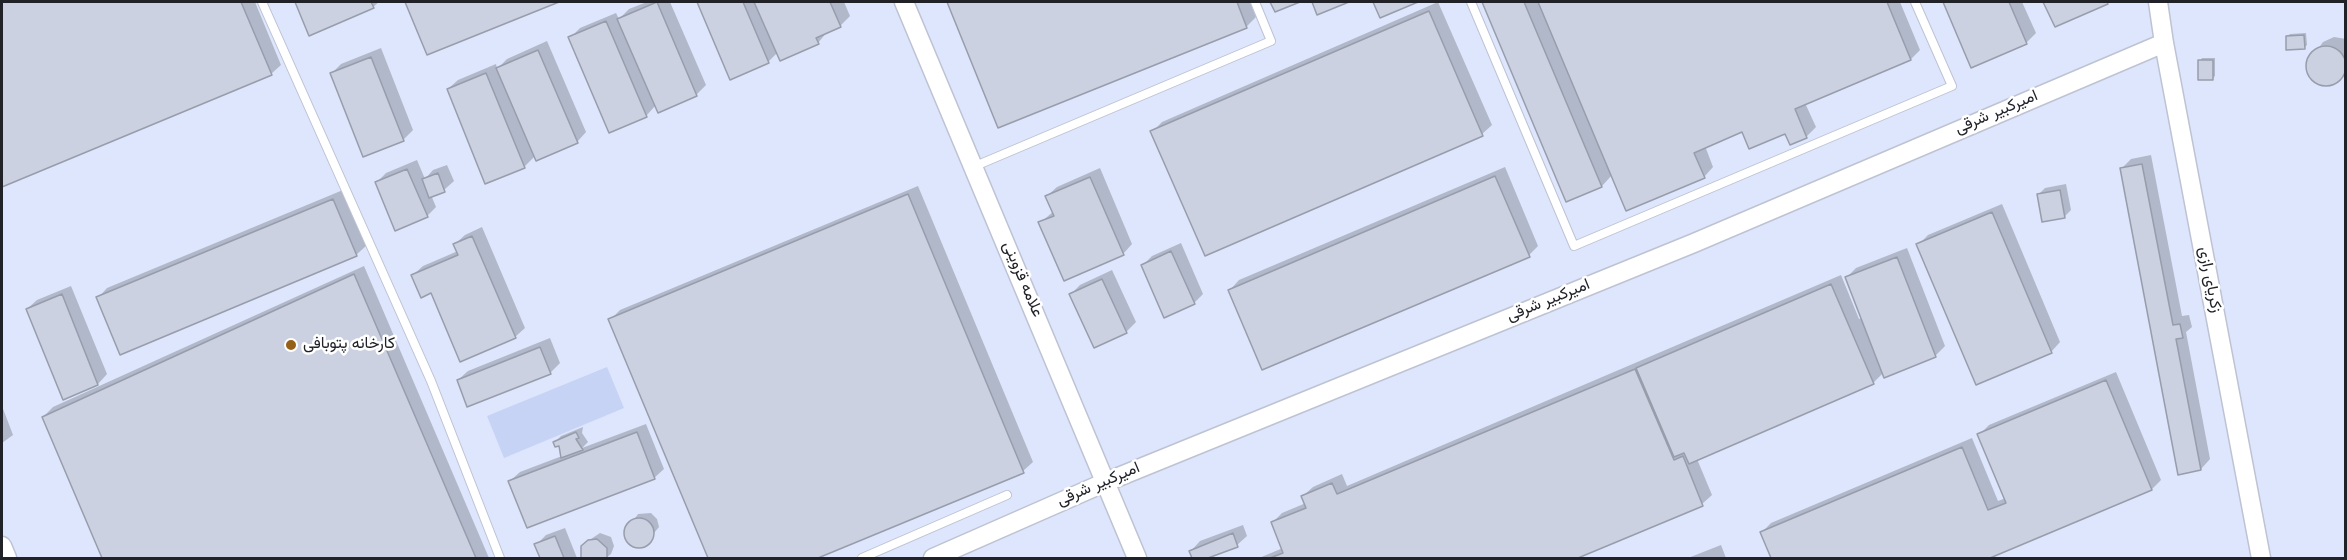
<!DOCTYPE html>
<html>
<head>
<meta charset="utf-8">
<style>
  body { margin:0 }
  #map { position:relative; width:2347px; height:560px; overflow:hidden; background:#eff3fc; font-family:Georgia,serif }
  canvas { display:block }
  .frame { position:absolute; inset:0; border:3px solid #202228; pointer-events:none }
</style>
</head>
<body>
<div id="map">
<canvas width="2347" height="560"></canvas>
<div class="frame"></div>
</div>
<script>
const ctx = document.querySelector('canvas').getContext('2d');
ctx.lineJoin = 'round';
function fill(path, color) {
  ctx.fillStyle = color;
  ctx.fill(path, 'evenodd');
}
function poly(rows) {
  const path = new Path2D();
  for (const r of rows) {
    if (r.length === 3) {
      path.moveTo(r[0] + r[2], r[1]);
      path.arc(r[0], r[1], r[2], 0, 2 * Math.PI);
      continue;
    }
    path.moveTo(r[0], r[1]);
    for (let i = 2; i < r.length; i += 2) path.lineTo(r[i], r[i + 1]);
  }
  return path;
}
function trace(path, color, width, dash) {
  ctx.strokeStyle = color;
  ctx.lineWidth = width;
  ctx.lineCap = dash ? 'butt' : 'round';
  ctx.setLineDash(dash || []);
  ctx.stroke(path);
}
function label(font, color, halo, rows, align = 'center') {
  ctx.font = font + ' Georgia,Vazirmatn,serif';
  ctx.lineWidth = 5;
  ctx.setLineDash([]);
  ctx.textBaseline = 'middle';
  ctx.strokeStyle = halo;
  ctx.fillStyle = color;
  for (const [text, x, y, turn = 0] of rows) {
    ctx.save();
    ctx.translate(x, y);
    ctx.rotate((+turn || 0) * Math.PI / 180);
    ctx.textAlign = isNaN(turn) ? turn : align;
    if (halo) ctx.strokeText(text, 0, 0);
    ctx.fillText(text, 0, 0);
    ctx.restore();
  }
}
fill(poly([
  [2,2,2345,2,2345,558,2,558]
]), '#dde6fc');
fill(poly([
  [607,367,624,408,504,458,487,416]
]), '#c7d3f5');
fill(poly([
  [2,2,255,2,281,65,271,74,2,186],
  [297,2,379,2,373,7,310,34],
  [407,2,555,2,428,53],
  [647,2,670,2,706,85,696,95,656,105,646,116,570,38,580,28,616,13,619,19,629,9],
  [699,2,844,2,850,16,840,26,827,32,818,43,778,52,768,62,731,78],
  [949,2,1250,2,1256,17,1246,27,999,126],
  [1374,2,1414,2,1380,16],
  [1438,2,1492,125,1482,134,1152,132,1162,122],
  [1484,2,1900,2,1920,50,1911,59,1805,103,1816,127,1806,137,1786,132,1743,130,1705,146,1713,167,1704,177,1612,175,1602,186,1567,200],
  [1945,2,2022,2,2036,33,2026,43,1972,66],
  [2045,2,2108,2,2056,25],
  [2306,33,2307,45,2304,48,2287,36,2290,34],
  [2334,37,2346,39,2346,72,2336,81,2325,84,2313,80,2308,63,2323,42],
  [547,41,586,132,577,142,535,156,524,167,448,89,458,80,496,64,497,69,507,59],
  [381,48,413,130,403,140,331,74,341,64],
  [2202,58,2215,58,2215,76,2212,79,2200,61],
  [2151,155,2182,316,2189,315,2192,327,2186,332,2210,459,2201,469,2121,169,2131,159],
  [417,160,425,179,433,170,447,165,454,181,444,190,431,195,436,207,427,216,376,183,386,173],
  [1505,167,1538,246,1529,255,1230,290,1239,280],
  [1100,168,1132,244,1123,254,1040,223,1054,211,1047,196,1057,187],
  [2066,184,2071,210,2065,216,2044,220,2039,194,2045,188],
  [918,186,1033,462,1023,471,814,558,710,558,610,320,620,310],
  [343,190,366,246,356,255,98,298,107,288],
  [2002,204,2060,342,2051,352,1918,245,1928,235],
  [482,227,525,328,515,337,431,291,413,275,423,266,458,251,455,244,465,235],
  [1181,243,1203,294,1194,303,1143,265,1152,256],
  [1907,248,1945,346,1935,356,1883,373,1873,383,1697,459,1712,495,1702,504,1574,558,1259,558,1283,548,1272,523,1282,513,1306,503,1303,496,1313,487,1342,474,1347,486,1841,275,1859,319,1862,318,1846,278,1856,268],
  [364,266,489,558,104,558,43,417,53,407],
  [1112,270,1136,322,1126,332,1071,294,1080,285],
  [71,286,107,374,98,384,63,398,27,309,37,300],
  [550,338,560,363,550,373,458,380,468,371],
  [2116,372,2161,480,2152,489,1987,558,1773,558,1762,532,1771,523,1972,438,1998,501,2006,498,1979,435,1989,425],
  [2,406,13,435,2,443],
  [646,424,664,469,654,478,510,481,520,472,562,456,560,444,555,442,561,436,583,427,582,433,588,442,582,448],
  [651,513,657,519,659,527,644,545,635,545,628,541,625,533,638,514],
  [1243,525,1247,536,1237,545,1204,558,1193,558,1191,551,1200,541],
  [565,528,577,558,541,558,536,545,546,535],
  [600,533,611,537,614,546,611,554,606,558,584,558,581,550,585,543],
  [1721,545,1726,558,1688,558]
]), '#0003');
const building = poly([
  [2,2,241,2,272,75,2,187,2,2],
  [295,2,371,2,374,8,309,36,295,2],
  [405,2,559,2,427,55,405,2],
  [657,2,697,96,658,113,617,19,657,2],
  [697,2,743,2,769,63,730,80,697,2],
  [754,2,830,2,841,27,816,38,819,44,780,61,754,2],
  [947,2,1237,2,1247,28,998,128,947,2],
  [1270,2,1300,2,1275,12,1270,2],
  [1312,2,1349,2,1317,15,1312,2],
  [1373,2,1418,2,1380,18,1373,2],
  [1482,2,1524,2,1602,187,1566,202,1482,2],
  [1538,2,1887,2,1911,60,1795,109,1807,138,1790,145,1785,134,1749,149,1742,132,1694,153,1705,178,1626,211,1538,2],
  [1943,2,2009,2,2027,44,1971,68,1943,2],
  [2043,2,2107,2,2108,4,2055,27,2043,2],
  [1429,11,1483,136,1205,256,1150,131,1429,11],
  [606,21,647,117,609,133,568,37,606,21],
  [2304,35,2305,49,2286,50,2286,36,2304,35],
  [2326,66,20],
  [538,50,578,143,536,161,496,68,538,50],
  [371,57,404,141,363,157,330,73,371,57],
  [2198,60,2213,60,2213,80,2198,80,2198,60],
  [486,73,525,168,485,184,447,89,486,73],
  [2142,164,2173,325,2180,324,2183,338,2176,339,2201,470,2178,475,2120,168,2142,164],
  [407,169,428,217,395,231,375,182,407,169],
  [438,173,445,192,429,198,422,179,438,173],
  [1495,176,1530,257,1262,370,1228,290,1495,176],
  [1090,177,1124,255,1064,281,1038,222,1054,216,1045,196,1090,177],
  [2060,190,2065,218,2042,222,2037,194,2060,190],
  [908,194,1024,473,818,558,708,558,608,319,908,194],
  [333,199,357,256,120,355,96,297,333,199],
  [1992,212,2052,353,1976,385,1916,244,1992,212],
  [472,236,516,338,460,362,431,293,421,298,411,275,458,255,453,244,472,236],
  [1171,251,1195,304,1164,318,1141,265,1171,251],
  [1897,257,1936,357,1884,378,1845,277,1897,257],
  [354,274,476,558,102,558,42,417,354,274],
  [1102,279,1127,333,1094,348,1069,294,1102,279],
  [1831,284,1874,384,1689,464,1684,453,1674,457,1636,368,1831,284],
  [62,294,98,385,63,400,26,309,62,294],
  [540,347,551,374,467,407,457,380,540,347],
  [1635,369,1674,460,1683,456,1703,506,1578,558,1270,558,1283,553,1271,522,1306,508,1301,496,1332,483,1337,494,1635,369],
  [2106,380,2152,490,1990,558,1771,558,1760,532,1962,447,1988,510,2006,503,1977,434,2106,380],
  [576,432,579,438,576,439,583,450,561,458,559,446,555,447,553,442,576,432],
  [637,432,655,479,527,528,508,481,637,432],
  [639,533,15],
  [1233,533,1238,547,1208,558,1192,558,1189,551,1233,533],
  [555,536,564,558,540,558,534,544,555,536],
  [597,539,607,548,607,558,581,558,581,546,588,540,597,539]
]);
fill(building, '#cbd1e0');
trace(building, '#989dac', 1.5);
const service = poly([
  [262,2,431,381,500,558],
  [1471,2,1574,246,1952,86,1915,2],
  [973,167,1271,41,1255,2],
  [862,558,1007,495]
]);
const tertiary = poly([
  [904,2,1137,558],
  [2158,2,2164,43,2261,558],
  [2,546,7,558],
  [933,558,1106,482,1694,243,2164,43]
]);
trace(service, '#bec3d3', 10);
trace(tertiary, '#bec3d3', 21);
trace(service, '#fff', 8);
trace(tertiary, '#fff', 18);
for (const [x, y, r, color] of [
  [291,345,6,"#966017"]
]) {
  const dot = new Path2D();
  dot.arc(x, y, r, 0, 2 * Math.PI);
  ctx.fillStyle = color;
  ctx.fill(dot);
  trace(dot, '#fff', 2);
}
label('16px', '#202228', '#fff', [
  ["امیرکبیر شرقی",1997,114,-23],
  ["علامه قزوینی",1021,280,67],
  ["زکریای رازی",2208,280,79],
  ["امیرکبیر شرقی",1549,302,-22],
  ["امیرکبیر شرقی",1099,486,-23]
]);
label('16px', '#202228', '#fff', [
  ["کارخانه پتوبافی",303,345]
], 'left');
</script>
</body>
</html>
